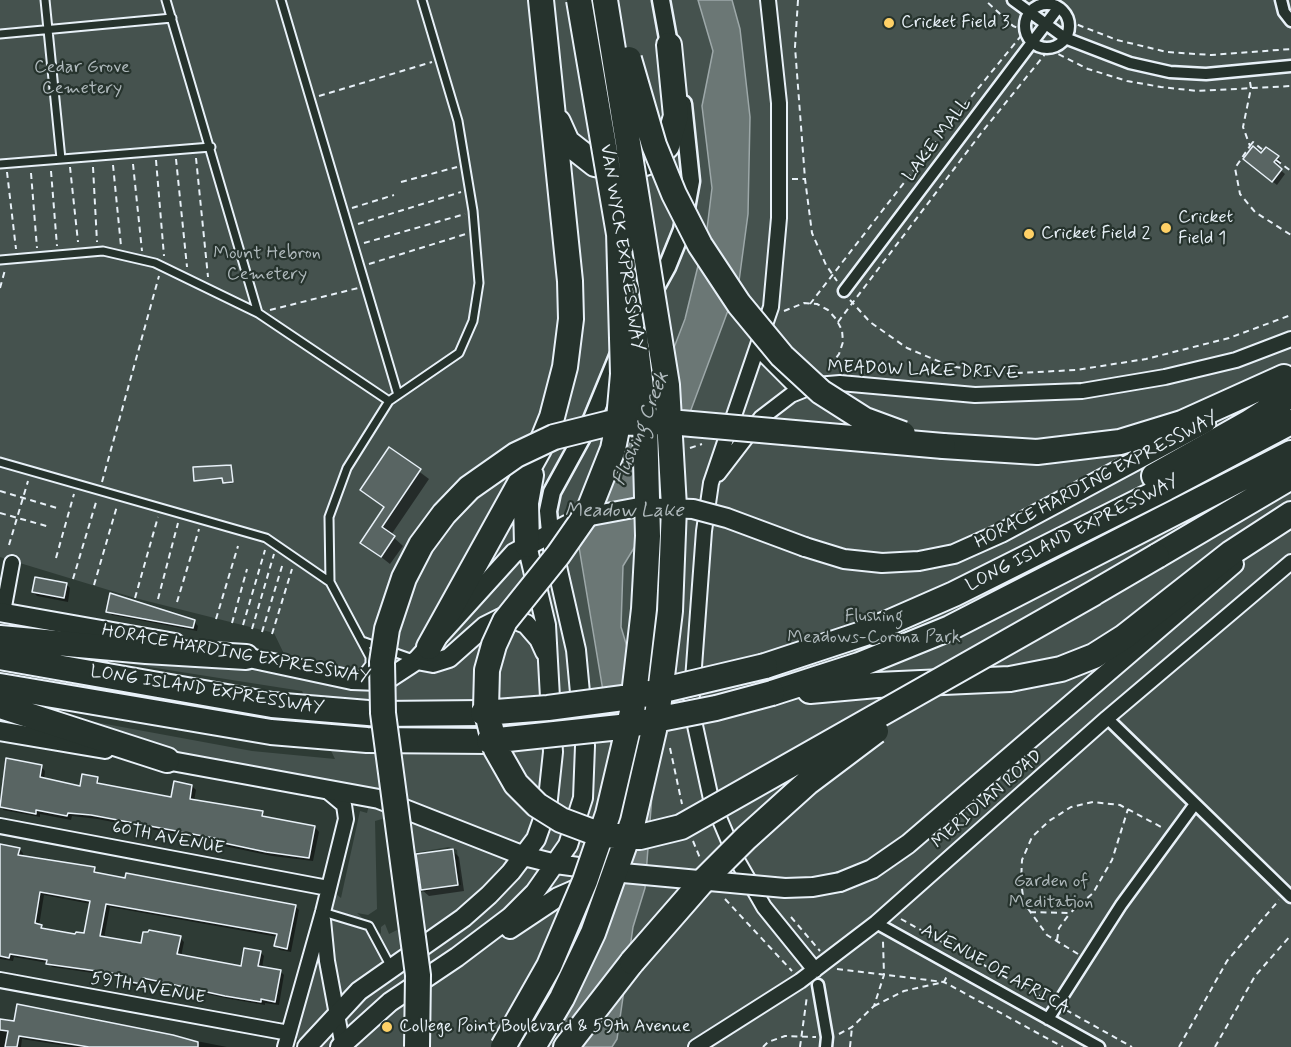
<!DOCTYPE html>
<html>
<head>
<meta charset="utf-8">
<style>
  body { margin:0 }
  canvas { display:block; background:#2e3b35 }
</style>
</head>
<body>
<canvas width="1291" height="1047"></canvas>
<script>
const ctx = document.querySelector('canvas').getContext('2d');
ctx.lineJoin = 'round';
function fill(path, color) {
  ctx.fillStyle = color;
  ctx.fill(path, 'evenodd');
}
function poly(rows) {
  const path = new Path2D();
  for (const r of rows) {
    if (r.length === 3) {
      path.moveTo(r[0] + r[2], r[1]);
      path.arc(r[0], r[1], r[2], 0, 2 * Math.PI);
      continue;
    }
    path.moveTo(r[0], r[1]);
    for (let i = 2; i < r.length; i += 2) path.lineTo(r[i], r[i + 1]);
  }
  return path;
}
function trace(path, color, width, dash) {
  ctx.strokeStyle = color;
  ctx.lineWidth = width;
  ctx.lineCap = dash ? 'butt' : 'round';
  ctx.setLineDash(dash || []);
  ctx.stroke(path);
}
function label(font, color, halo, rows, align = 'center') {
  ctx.font = font + ' Mynerve,sans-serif';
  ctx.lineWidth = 4.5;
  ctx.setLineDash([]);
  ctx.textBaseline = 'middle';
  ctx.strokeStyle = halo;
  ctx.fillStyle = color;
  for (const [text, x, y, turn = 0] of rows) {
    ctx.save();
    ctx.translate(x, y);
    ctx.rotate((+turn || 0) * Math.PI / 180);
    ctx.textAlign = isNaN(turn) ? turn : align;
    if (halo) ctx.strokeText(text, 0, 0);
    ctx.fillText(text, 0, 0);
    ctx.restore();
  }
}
fill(poly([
  [0,0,1291,0,1291,1047,312,1047,289,1033,328,888,341,898,360,811,367,813,369,805,376,807,469,845,468,828,179,753,88,727,78,721,84,720,252,751,335,759,302,691,92,658,241,668,296,679,274,633,135,598,0,557],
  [382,819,403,830,407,854,449,847,457,850,461,885,410,894,401,928,389,934,385,924,381,927,381,934,357,913,368,915,377,909,375,821]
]), '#45524e');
const water = poly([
  [698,0,732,0,740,29,750,117,748,214,739,281,648,525,623,566,621,627,652,729,654,768,645,888,633,927,617,1039,612,1047,557,1047,615,806,611,739,579,547,607,483,652,405,685,319,707,229,712,188,702,106,713,51,698,0]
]);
fill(water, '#6b7775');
trace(water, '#9da8a9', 1.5);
fill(poly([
  [1261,155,1278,158,1281,161,1277,167,1285,174,1277,185,1249,163],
  [389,449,429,479,391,535,403,546,390,564,362,542,385,508,362,490],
  [230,466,234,483,226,484,224,479,196,480],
  [66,584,70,588,68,602,37,596,33,592],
  [108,611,194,622,198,626,197,631,112,615],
  [7,760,41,767,45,771,44,780,81,787,97,779,101,786,172,799,192,786,196,790,194,801,262,813,266,817,315,827,319,832,313,861,272,856,224,846,220,842,97,819,72,816,71,820,40,814,40,817,3,810,0,800],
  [0,845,19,849,23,853,22,857,95,868,95,880,96,870,99,874,295,906,299,910,291,952,280,950,276,946,278,937,110,907,104,938,142,945,180,938,184,942,181,957,242,968,260,952,264,956,262,968,280,971,284,975,279,1005,265,1003,265,1005,230,999,147,981,146,988,131,985,127,978,52,967,48,963,14,957,13,961,0,959],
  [44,895,91,904,85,935,76,936,45,930,39,926],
  [452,850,459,857,464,891,429,896,422,890],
  [18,1006,227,1047,73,1047,22,1039,21,1047,0,1047,0,1020,15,1023]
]), '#0007');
const building = poly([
  [1253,146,1261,153,1266,147,1279,156,1274,162,1282,169,1272,182,1243,159,1253,146],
  [389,447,421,469,382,527,395,536,381,557,360,543,384,507,360,490,389,447],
  [231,465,233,482,223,483,222,478,194,481,193,467,231,465],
  [35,577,67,583,64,598,32,592,35,577],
  [110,593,195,620,193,628,106,612,110,593],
  [6,758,42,765,40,777,80,786,82,774,98,777,97,783,171,797,174,781,192,785,190,799,263,811,262,816,315,826,309,858,266,852,219,842,219,839,91,815,68,813,67,816,36,810,36,814,0,807,6,758],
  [0,844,20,848,18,855,95,867,94,872,125,878,126,873,296,905,287,949,274,946,277,934,106,904,100,936,141,943,143,932,148,932,149,930,181,936,177,954,241,966,244,948,261,951,258,966,281,970,275,1002,261,999,261,1002,225,996,143,978,142,984,125,981,126,975,46,964,47,960,10,954,9,958,0,956,0,844],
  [40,892,90,901,84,933,76,932,75,934,41,928,42,925,35,923,40,892],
  [453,849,458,885,421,890,416,854,453,849],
  [17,1004,173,1035,198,1042,198,1047,89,1047,19,1036,17,1047,5,1047,8,1031,0,1030,0,1019,14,1021,17,1004]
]);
fill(building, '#596563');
trace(building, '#e8f1f8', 1.5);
const service = poly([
  [45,0,61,159],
  [166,0,258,313],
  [281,0,398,395],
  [0,34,172,18],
  [0,164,211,147],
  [0,260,103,251,155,263,258,313,389,401],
  [0,462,266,538,330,582],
  [362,641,413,659],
  [360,677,370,664,370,657,330,582,329,517,347,468,389,401,459,353,473,321,479,283,473,211,458,121,422,0],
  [323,912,369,926,391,967]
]);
const pedestrian = poly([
  [1013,0,1065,38,1130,63,1170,72,1206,74,1291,66],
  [1281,0,1284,12,1291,21],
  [1047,26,22],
  [844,291,1058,8],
  [1107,718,1291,897],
  [876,923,1099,1047],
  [818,985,827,1037,826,1047],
  [1048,1019,1121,905,1195,804]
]);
const minor = poly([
  [768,0,779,103,779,218,771,307,711,483,704,531,691,707,711,799,737,860,764,907,815,970],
  [757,348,800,391],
  [718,474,761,418,791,395,816,385,840,383,975,395,1082,391,1165,377,1236,360,1291,339],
  [3,612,12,563],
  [0,826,328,888],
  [323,920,327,961,343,1047],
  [0,980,289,1033],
  [285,1047,323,912,346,819,344,805,326,790],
  [696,1047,800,981,876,923,1107,718,1291,562]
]);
const tertiary = poly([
  [661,0,671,55],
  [550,532,548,511,552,492,592,419,618,356,667,267,682,230,691,181,683,104]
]);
const secondary = poly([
  [805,547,844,559,882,563,919,561,954,554,1001,533,1206,423],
  [0,612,175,643],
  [235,655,352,680,379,681,391,677,417,660,514,553,580,518],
  [417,660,433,663,449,658,485,626,501,618,508,617,526,624,539,639,545,652],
  [0,731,105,749],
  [155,758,379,799,524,856,556,864,623,873],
  [840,882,872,869,908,844,1234,564],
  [510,929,558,897,590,883],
  [307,1047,359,991,463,918,489,895,511,872,536,839,547,808,553,752,546,625,527,545],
  [340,1047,390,1002,457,957,510,917,535,892,568,845,583,798,585,746,576,650,553,549]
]);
const motorway = poly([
  [558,122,567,142,595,164,619,169,631,168,653,160,667,146,676,116,669,45],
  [943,446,1037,452,1120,442,1182,423,1284,377],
  [1154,476,1248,423,1291,395],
  [527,545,526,503,531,475],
  [1157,556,1291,477],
  [0,638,146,651,246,657],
  [429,647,539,449,552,417,565,367,571,319,570,281,541,0],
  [0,657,272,705,380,714,483,713],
  [765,666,865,633,954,594,1166,488,1291,422],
  [0,686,271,732,367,740,489,741],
  [810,691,877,685,1010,679,1061,669,1094,656,1124,637,1231,553,1291,514],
  [772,693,859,665,950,628,1291,453],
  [0,706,167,760],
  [566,1047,632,962]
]);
trace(service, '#e8f1f8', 11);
trace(pedestrian, '#e8f1f8', 15);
trace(minor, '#e8f1f8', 18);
trace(tertiary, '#e8f1f8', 21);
trace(secondary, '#e8f1f8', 22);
trace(motorway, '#e8f1f8', 28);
trace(poly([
  [798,0,795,47,805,179,812,233,826,265,837,281],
  [1041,0,1043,5],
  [1068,21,1117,40,1167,52,1211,55,1291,49],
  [1250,82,1251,88,1243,127,1250,146,1235,168,1240,194,1255,212,1291,235],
  [319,96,432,62],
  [1250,146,1253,142,1263,150],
  [196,158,208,277],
  [176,159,187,267],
  [156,160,164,256],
  [1276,160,1291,171],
  [133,164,142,251],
  [113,165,121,246],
  [70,167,78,242],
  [93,167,97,242],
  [51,171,57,246],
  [7,172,16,249],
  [31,173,37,248],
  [792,179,805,179],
  [401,182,457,167],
  [352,208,394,195],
  [358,224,461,192],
  [364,243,465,214],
  [369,264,466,234],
  [0,288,5,270],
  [850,300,870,322,907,348,950,366,998,374,1076,370,1146,359,1229,338,1291,315],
  [810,304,958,113,1025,31,1013,26,985,0],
  [270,310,358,288],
  [784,311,804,303,817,304,828,310,836,319,842,330,843,342,839,354,827,370],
  [838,322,982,132,1050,48,1056,53,1088,69,1127,81,1161,87,1197,91,1291,86],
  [690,448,702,444],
  [102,482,159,276],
  [0,491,57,508],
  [0,513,50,527],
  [9,545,28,481],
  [56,558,74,494],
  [73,579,97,499],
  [94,585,117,506],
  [135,598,158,517],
  [158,599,178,523],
  [177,602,199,529],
  [216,619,238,546],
  [232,623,247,569],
  [243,625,265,550],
  [252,629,274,554],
  [262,632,283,563],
  [272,634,292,569],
  [670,748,682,804],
  [693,841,700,858],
  [725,899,792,971],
  [1030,912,1070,913,1093,893,1112,860,1128,809],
  [791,917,820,951],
  [901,919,1045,999],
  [1057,940,1059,928,1070,913],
  [1078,954,1047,935,1024,903,1021,882,1022,860,1032,837,1049,821,1071,807,1093,802,1120,805,1163,828],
  [837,969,944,982,1063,1047],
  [874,1006,904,991,944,982,947,976],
  [1066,1010,1132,1047],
  [839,1034,852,1027,874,1006,884,975,883,941],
  [763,1047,768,1042,785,1036,816,1037],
  [800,1047,807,996],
  [850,1047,852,1027],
  [1179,1047,1227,961,1279,900],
  [1215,1047,1255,976,1291,935]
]), '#e8f1f8', 2, [6, 4.5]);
trace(service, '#26332d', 7);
trace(pedestrian, '#26332d', 10);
trace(minor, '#26332d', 14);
trace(tertiary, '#26332d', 16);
trace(secondary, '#26332d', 18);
trace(motorway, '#26332d', 24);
const secondaryBridge = poly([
  [580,518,639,507,693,509,727,518,805,547],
  [623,873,785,888,813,887,840,882]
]);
const motorwayBridge = poly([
  [579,0,621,246],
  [629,59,654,145,674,194,700,245,739,304,782,356,821,392,865,420,903,434],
  [619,232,623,374,619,419,613,449,588,512,558,555,505,621,494,645,487,670,486,709,496,749,516,784,537,805,561,820,601,835,640,837,681,827,1094,593],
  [1080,601,1157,556],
  [483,713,548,708,638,696,765,666],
  [489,741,620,727,716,708,772,693],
  [632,962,700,884,746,838,807,783,876,731],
  [417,1047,418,975,383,713,382,662,387,629,404,578,421,545,444,514,469,488,516,455,554,437,610,423,669,422,943,446],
  [503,1047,549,966,585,881,608,814,632,712,644,609,648,536,645,422,635,337],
  [533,1047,562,998,593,933,633,821,657,717,670,611,674,507,667,385,605,0]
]);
trace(secondaryBridge, '#e8f1f8', 22, []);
trace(motorwayBridge, '#e8f1f8', 28, []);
trace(secondaryBridge, '#26332d', 18);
trace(motorwayBridge, '#26332d', 24);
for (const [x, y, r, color] of [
  [889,23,6,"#ffd166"],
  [1166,228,6,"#ffd166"],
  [1029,234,6,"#ffd166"],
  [387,1027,6,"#ffd166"]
]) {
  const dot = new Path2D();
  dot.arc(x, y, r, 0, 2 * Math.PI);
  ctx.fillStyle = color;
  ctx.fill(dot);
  trace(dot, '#26332d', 2);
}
label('18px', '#e8f1f8', '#26332d', [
  ["Cricket Field 3",901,23],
  ["Cricket",1178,218],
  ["Field 1",1178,239],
  ["Cricket Field 2",1041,234],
  ["College Point Boulevard & 59th Avenue",399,1027]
], 'left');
label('18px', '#afb9bc', '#26332d', [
  ["Cedar Grove",82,68],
  ["Cemetery",82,89],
  ["Mount Hebron",267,254],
  ["Cemetery",267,275],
  ["Flushing",874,617],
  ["Meadows-Corona Park",874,638],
  ["Garden of",1051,882],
  ["Meditation",1051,903]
]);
label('18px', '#e8f1f8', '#26332d', [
  ["LAKE MALL",938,140,-53],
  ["VAN WYCK EXPRESSWAY",621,248,81],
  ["MEADOW LAKE DRIVE",923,371,2],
  ["HORACE HARDING EXPRESSWAY",1097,481,-28],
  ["LONG ISLAND EXPRESSWAY",1073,534,-27],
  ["HORACE HARDING EXPRESSWAY",236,655,10],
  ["LONG ISLAND EXPRESSWAY",207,691,9],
  ["MERIDIAN ROAD",988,800,-41],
  ["60TH AVENUE",168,839,11],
  ["AVENUE OF AFRICA",995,970,29],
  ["59TH AVENUE",148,989,10]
]);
label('italic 20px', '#b0babd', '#26332d', [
  ["Flushing Creek",642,429,-68],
  ["Meadow Lake",624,512]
]);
</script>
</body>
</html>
